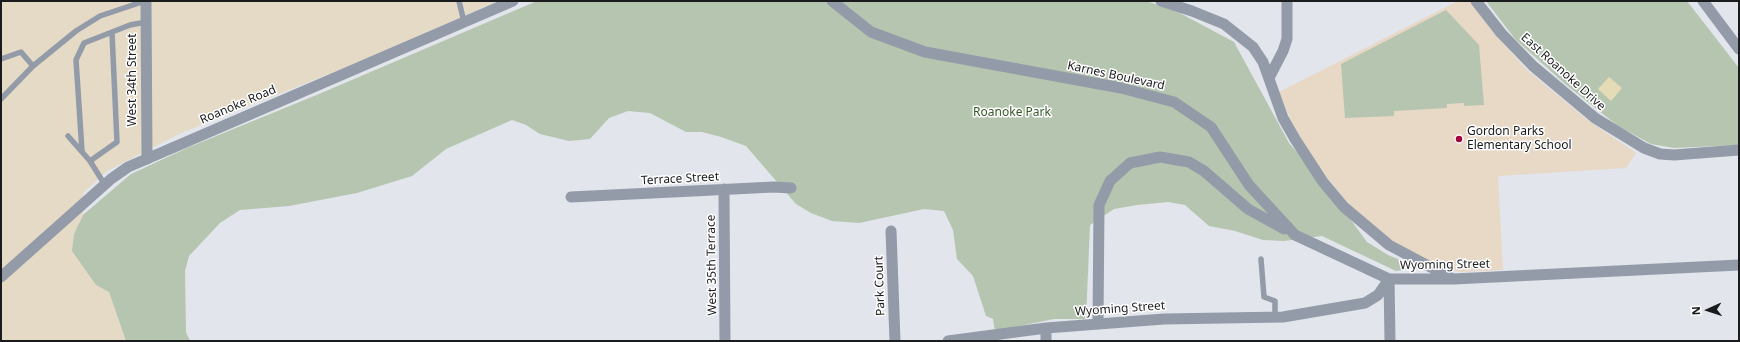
<!DOCTYPE html>
<html>
<head>
<meta charset="utf-8">
<style>
  body { margin:0 }
  #map { position:relative; width:1740px; height:342px; overflow:hidden; background:#e2e5eb; font-family:"Noto Sans",sans-serif }
  canvas { display:block }
  .frame { position:absolute; inset:0; border:2px solid #1a1b1d; pointer-events:none }
  .north { position:absolute; left:1688px; top:290px; width:40px; height:40px; -webkit-text-stroke:3px #fff; paint-order:stroke; rotate:267deg; font-size:11px; font-weight:700; line-height:16px; text-align:center; color:#1a1b1d }
  .north::after { content:''; display:block; margin:auto; width:14px; height:18px; background:#1a1b1d; clip-path:polygon(50% 0,100% 100%,50% 72%,0 100%) }
</style>
</head>
<body>
<div id="map">
<canvas width="1740" height="342"></canvas>
<div class="frame"></div>
<div class="north">N</div>
</div>
<script>
const ctx = document.querySelector('canvas').getContext('2d');
ctx.lineJoin = 'round';
function fill(path, color) {
  ctx.fillStyle = color;
  ctx.fill(path, 'evenodd');
}
function poly(rows) {
  const path = new Path2D();
  for (const r of rows) {
    path.moveTo(r[0], r[1]);
    for (let i = 2; i < r.length; i += 2) path.lineTo(r[i], r[i + 1]);
  }
  return path;
}
function trace(path, color, width, dash) {
  ctx.strokeStyle = color;
  ctx.lineWidth = width;
  ctx.lineCap = dash ? 'butt' : 'round';
  ctx.setLineDash(dash || []);
  ctx.stroke(path);
}
function label(font, color, halo, rows, align = 'center') {
  ctx.font = font + ' "Noto Sans",sans-serif';
  ctx.lineWidth = 3;
  ctx.setLineDash([]);
  ctx.textBaseline = 'middle';
  ctx.strokeStyle = halo;
  ctx.fillStyle = color;
  for (const [text, x, y, turn = 0] of rows) {
    ctx.save();
    ctx.translate(x, y);
    ctx.rotate((+turn || 0) * Math.PI / 180);
    ctx.textAlign = isNaN(turn) ? turn : align;
    if (halo) ctx.strokeText(text, 0, 0);
    ctx.fillText(text, 0, 0);
    ctx.restore();
  }
}
fill(poly([
  [1,1,498,1,351,65,179,134,107,171,83,193,83,215,74,234,96,285,109,292,126,341,1,341]
]), '#e4dac5');
fill(poly([
  [1458,1,1470,1,1488,26,1526,69,1586,119,1636,153,1626,168,1498,176,1503,270,1459,272,1430,264,1389,242,1349,205,1315,162,1293,125,1279,92]
]), '#e8d8c6');
fill(poly([
  [537,1,1146,1,1176,11,1234,42,1289,143,1323,182,1367,242,1388,255,1405,262,1406,268,1403,270,1396,271,1322,236,1284,241,1263,240,1235,231,1209,226,1185,205,1168,202,1137,205,1114,209,1090,225,1086,319,1054,319,995,331,993,319,986,316,973,276,957,259,953,230,944,211,924,209,859,223,832,221,811,213,796,204,746,146,721,137,702,132,686,132,650,113,628,111,609,118,590,139,569,141,540,134,526,125,512,120,446,149,412,176,357,193,289,206,240,210,220,223,189,256,185,271,186,332,190,341,126,341,109,292,96,285,72,251,74,234,83,215,131,174,187,148,319,94],
  [1486,1,1687,1,1739,68,1739,145,1674,148,1651,144,1618,126,1564,83,1515,39],
  [1446,10,1479,45,1484,105,1464,106,1464,103,1447,104,1447,108,1394,111,1394,116,1345,118,1341,64]
]), '#b6c5b0');
fill(poly([
  [1609,77,1622,88,1611,101,1598,89]
]), '#e5dbb6');
trace(poly([
  [459,1,464,22],
  [1,59,21,52,33,66,76,31,100,16,145,1],
  [1,99,33,66],
  [68,136,90,161,105,185],
  [82,151,76,60,84,43,130,25,146,22],
  [90,161,117,142,112,33],
  [1261,259,1264,297,1275,301,1275,317]
]), '#939ba9', 5.5);
trace(poly([
  [146,1,147,159],
  [832,1,871,32,925,52,1121,88,1174,102,1211,127,1249,185,1295,235,1389,279,1454,279,1739,265],
  [1161,1,1192,11,1224,24,1253,47,1263,62,1283,118,1295,139,1323,182,1344,207,1389,245,1453,279],
  [1476,1,1501,33,1533,66,1595,118,1644,148,1660,154,1674,155,1739,150],
  [1703,1,1739,49],
  [1269,78,1283,51,1287,39,1287,1],
  [724,189,725,341],
  [571,197,774,187,791,188],
  [891,231,895,341],
  [1389,279,1390,341],
  [1098,324,1099,205,1110,181,1130,163,1160,157,1189,162,1204,171,1248,209,1284,229],
  [1046,328,1046,341],
  [948,341,1046,328,1164,319,1283,317,1365,303,1378,295,1389,279]
]), '#939ba9', 11);
trace(poly([
  [1,277,111,179,128,167,513,1]
]), '#939ba9', 11);
for (const [x, y, r, color] of [
  [1459,139,4,"#a00241"]
]) {
  const dot = new Path2D();
  dot.arc(x, y, r, 0, 2 * Math.PI);
  ctx.fillStyle = color;
  ctx.fill(dot);
  trace(dot, '#fff', 1.5);
}
label('12px', '#1a1b1d', '#fff', [
  ["East Roanoke Drive",1563,72,42],
  ["Karnes Boulevard",1116,76,12],
  ["West 34th Street",133,80,-90],
  ["Roanoke Road",238,105,-23],
  ["Terrace Street",680,179,-3],
  ["West 35th Terrace",712,265,-91],
  ["Wyoming Street",1445,265,-1],
  ["Park Court",880,286,-92],
  ["Wyoming Street",1120,309,-4]
]);
label('12px', '#385729', '#fff', [
  ["Roanoke Park",1012,113]
]);
label('12px', '#1a1b1d', '#fff', [
  ["Gordon Parks",1467,132],
  ["Elementary School",1467,146]
], 'left');
</script>
</body>
</html>
